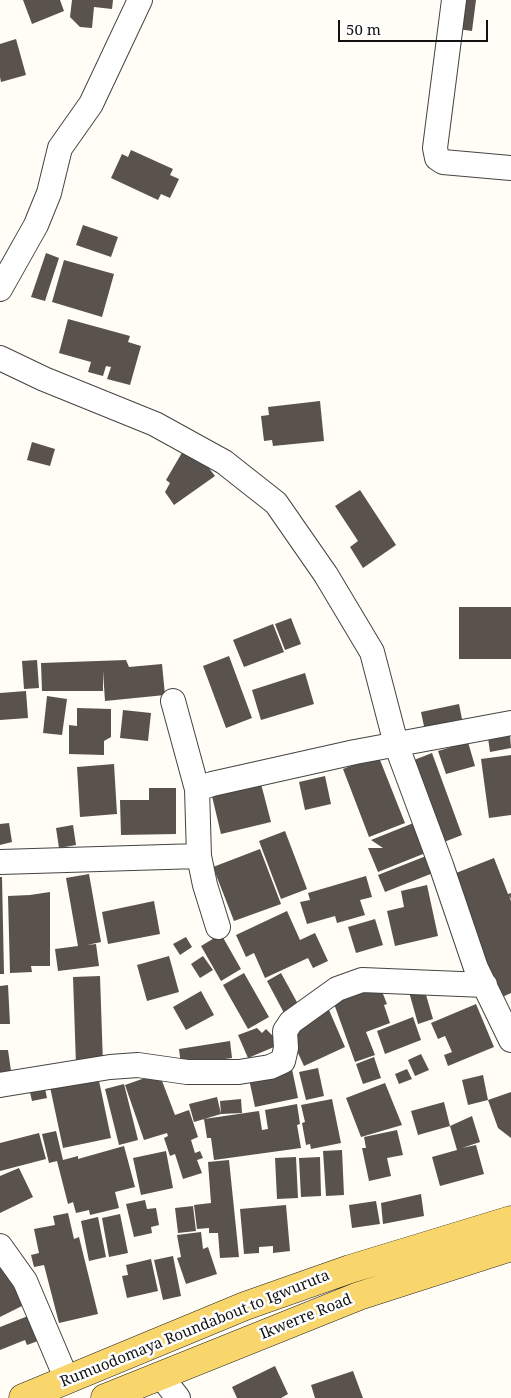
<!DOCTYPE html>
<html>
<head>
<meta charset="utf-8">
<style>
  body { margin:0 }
  #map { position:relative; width:511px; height:1398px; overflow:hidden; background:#fffdf5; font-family:"Noto Serif",serif }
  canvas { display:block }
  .scale { position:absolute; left:338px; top:20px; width:150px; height:22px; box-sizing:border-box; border:2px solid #111; border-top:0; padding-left:6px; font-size:15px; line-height:18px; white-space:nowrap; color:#111; -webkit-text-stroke:4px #fff; paint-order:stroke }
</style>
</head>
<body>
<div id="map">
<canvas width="511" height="1398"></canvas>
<div class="scale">50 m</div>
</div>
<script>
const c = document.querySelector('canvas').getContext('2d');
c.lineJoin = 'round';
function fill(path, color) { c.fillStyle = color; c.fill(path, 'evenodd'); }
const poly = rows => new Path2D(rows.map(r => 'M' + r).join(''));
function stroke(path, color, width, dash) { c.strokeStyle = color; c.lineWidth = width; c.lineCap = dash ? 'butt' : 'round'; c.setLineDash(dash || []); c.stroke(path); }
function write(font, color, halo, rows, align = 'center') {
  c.font = font + ' "Noto Serif",serif'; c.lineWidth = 5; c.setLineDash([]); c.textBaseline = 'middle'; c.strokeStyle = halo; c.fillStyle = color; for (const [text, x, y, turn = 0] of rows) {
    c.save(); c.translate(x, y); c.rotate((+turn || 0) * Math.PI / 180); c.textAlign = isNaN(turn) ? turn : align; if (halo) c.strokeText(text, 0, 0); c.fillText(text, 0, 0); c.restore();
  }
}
const building = poly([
  [23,0,60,0,64,11,32,24],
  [72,0,113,0,112,9,94,7,92,28,80,27,70,17],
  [454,0,476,0,472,31,450,28],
  [16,39,26,75,1,82,0,77,0,44],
  [131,150,173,169,170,175,179,179,170,198,161,194,158,200,111,178,122,154,128,157],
  [83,225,118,237,111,257,76,245],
  [46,253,59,258,45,301,31,297],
  [64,260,114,274,102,317,52,302],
  [68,319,130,336,128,342,141,346,130,385,107,379,111,367,106,366,103,376,88,372,91,362,59,353],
  [320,401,324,441,273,446,272,440,264,441,261,416,269,415,268,407],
  [32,442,55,449,50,466,27,460],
  [183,451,205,463,215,476,174,505,165,492,170,483,166,480],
  [360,490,396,545,363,568,350,547,358,541,335,506],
  [459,607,511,607,511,659,459,659],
  [291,618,301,644,285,650,275,624],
  [273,624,284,652,244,667,233,640],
  [229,656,252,718,226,728,203,666],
  [37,660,39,688,24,689,22,661],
  [126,660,129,667,162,664,165,695,105,701,103,671,103,691,42,691,41,663],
  [305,673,314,704,261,720,252,690],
  [26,691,28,718,0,720,0,693],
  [47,696,67,699,62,735,43,733],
  [459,704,463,724,425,731,421,712],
  [77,708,111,709,111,737,104,741,104,755,69,754,69,725,77,726],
  [123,710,151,713,148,741,120,738],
  [510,734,511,748,490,752,488,738],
  [468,742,475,766,446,774,438,751],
  [432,753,462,835,444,842,414,760],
  [378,755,405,823,369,837,343,769],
  [511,755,511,815,489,818,481,759],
  [114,764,117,814,80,817,77,767],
  [325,776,331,804,305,810,299,782],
  [260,780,271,822,221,834,211,792],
  [149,788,176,788,176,834,121,835,120,800,149,800],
  [416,822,428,852,378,872,368,848,383,848,371,840],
  [9,823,12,842,0,845,0,824],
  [73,825,76,845,59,848,56,828],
  [285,831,307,889,281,899,259,841],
  [260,849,281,904,234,921,213,867],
  [426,856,433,873,385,892,378,875],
  [494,858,508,894,511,893,511,899,509,895,511,901,511,993,500,998,451,875],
  [89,874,101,942,87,945,96,944,99,966,58,971,55,949,78,946,66,878],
  [366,876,372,897,360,900,365,915,337,923,335,916,307,924,300,902,310,900,308,893],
  [0,877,2,877,4,974,0,974],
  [427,885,438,936,395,946,387,911,404,907,401,891],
  [50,892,50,966,31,966,32,972,10,973,8,896,30,895],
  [154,901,160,934,108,944,102,912],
  [287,911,300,940,315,933,328,961,313,968,308,958,265,978,254,953,246,957,236,935],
  [375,919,383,945,356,953,348,927],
  [221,934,241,969,221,981,201,946],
  [186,937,192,947,180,955,173,944],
  [169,956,179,992,147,1001,137,965],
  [203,956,213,970,200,978,191,964],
  [244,973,269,1017,248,1029,223,985],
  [281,973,298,1004,284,1013,267,981],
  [100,976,103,1064,76,1065,73,977],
  [379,984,387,1004,384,1005,390,1023,366,1032,375,1055,355,1062,333,1001],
  [8,985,10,1024,0,1024,0,986],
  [424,988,433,1019,418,1024,409,992],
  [201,991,214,1015,186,1030,173,1007],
  [476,1004,494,1047,448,1066,444,1055,452,1052,445,1036,438,1039,431,1023],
  [329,1010,345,1047,304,1066,287,1029],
  [413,1017,421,1040,385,1054,377,1031],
  [257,1028,262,1033,266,1029,281,1044,248,1058,238,1035],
  [230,1041,232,1058,181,1065,179,1049],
  [0,1050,8,1050,11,1071,0,1073],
  [421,1054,429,1070,415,1076,408,1060],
  [374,1057,381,1078,363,1084,356,1064],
  [318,1068,324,1096,306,1100,299,1072],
  [292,1069,298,1098,255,1107,249,1079],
  [407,1069,412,1079,399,1084,395,1074],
  [159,1073,175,1115,189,1110,198,1137,191,1140,195,1153,200,1151,203,1158,197,1160,202,1173,183,1179,175,1154,170,1156,164,1138,168,1136,167,1133,144,1140,125,1085],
  [483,1075,488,1100,511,1092,511,1138,498,1128,488,1100,468,1105,462,1080],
  [98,1076,111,1138,63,1148,50,1087],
  [385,1083,402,1125,361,1137,346,1098],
  [44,1084,47,1098,32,1101,29,1088],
  [124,1084,138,1140,119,1145,105,1089],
  [217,1097,221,1114,194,1122,189,1104],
  [241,1099,242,1113,221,1114,220,1101],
  [332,1099,341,1143,311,1149,310,1144,306,1145,302,1123,305,1122,301,1105],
  [444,1102,450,1126,418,1135,411,1111],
  [297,1104,300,1124,297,1125,301,1148,214,1160,211,1138,207,1138,204,1119,259,1111,262,1130,268,1129,265,1110],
  [472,1116,480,1142,462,1148,476,1145,484,1174,440,1186,432,1157,457,1150,450,1126],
  [397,1130,403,1155,387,1158,391,1176,369,1181,362,1148,366,1148,364,1137],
  [56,1131,63,1160,78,1156,78,1159,124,1146,135,1187,115,1192,119,1208,90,1215,89,1210,76,1213,73,1202,68,1204,57,1161,49,1163,42,1134],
  [39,1133,46,1159,0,1171,0,1143],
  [342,1150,344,1195,326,1196,323,1151],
  [166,1151,173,1188,141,1195,133,1158],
  [296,1157,298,1198,277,1199,275,1158],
  [320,1157,321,1196,301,1197,299,1158],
  [229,1160,239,1257,220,1258,218,1233,209,1233,209,1228,197,1229,194,1205,211,1203,208,1162],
  [19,1168,33,1197,0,1213,0,1176],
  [421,1194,424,1216,383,1224,381,1203],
  [145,1200,147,1209,156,1208,159,1225,151,1227,152,1233,134,1237,126,1204],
  [376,1201,380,1224,352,1228,349,1205],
  [286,1205,290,1251,273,1253,273,1246,259,1247,259,1253,244,1254,240,1209],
  [193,1206,196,1231,178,1233,175,1208],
  [68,1213,74,1239,79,1237,98,1314,59,1323,44,1265,34,1267,31,1255,39,1253,34,1229,55,1225,53,1216],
  [120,1214,128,1253,109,1257,102,1218],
  [98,1217,106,1257,89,1261,81,1221],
  [201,1232,203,1249,208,1247,217,1274,186,1284,177,1258,181,1257,177,1235],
  [173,1256,181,1296,163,1300,154,1260],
  [0,1257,24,1305,0,1317],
  [151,1259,158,1291,127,1298,122,1276,128,1275,126,1265],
  [28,1316,38,1341,27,1345,25,1340,0,1350,0,1327],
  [275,1366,288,1394,281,1398,237,1398,232,1387],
  [353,1371,363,1398,315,1398,311,1385]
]);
const minor = poly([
  [454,0,435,148,437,158,443,162,511,168],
  [0,289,36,225,49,193,60,148,91,104,140,0],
  [0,358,44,379,155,424,224,462,276,503,326,575,372,652,396,744,441,865,476,968,511,1040],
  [197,789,212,784,355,752,511,723],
  [199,856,205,885,218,927],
  [0,862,199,856,197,789,173,701],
  [0,1085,110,1067,138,1065,187,1072,239,1072,270,1067,283,1061,286,1048,285,1031,291,1022,337,989,362,980,485,985],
  [0,1246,25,1281,67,1380],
  [161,1376,178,1398]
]);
const primary = poly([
  [23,1398,245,1306,350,1269,511,1220],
  [105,1398,359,1296,511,1247]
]);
const streetNames = [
  ["Ikwerre Road",306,1317,-22],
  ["Rumuodomaya Roundabout to Igwuruta",195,1329,-22]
];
fill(building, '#5a524d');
stroke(minor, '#444', 26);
stroke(primary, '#222', 29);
stroke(minor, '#fff', 24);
stroke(primary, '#f9d66b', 28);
write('15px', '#111', '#fff', streetNames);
</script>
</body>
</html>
